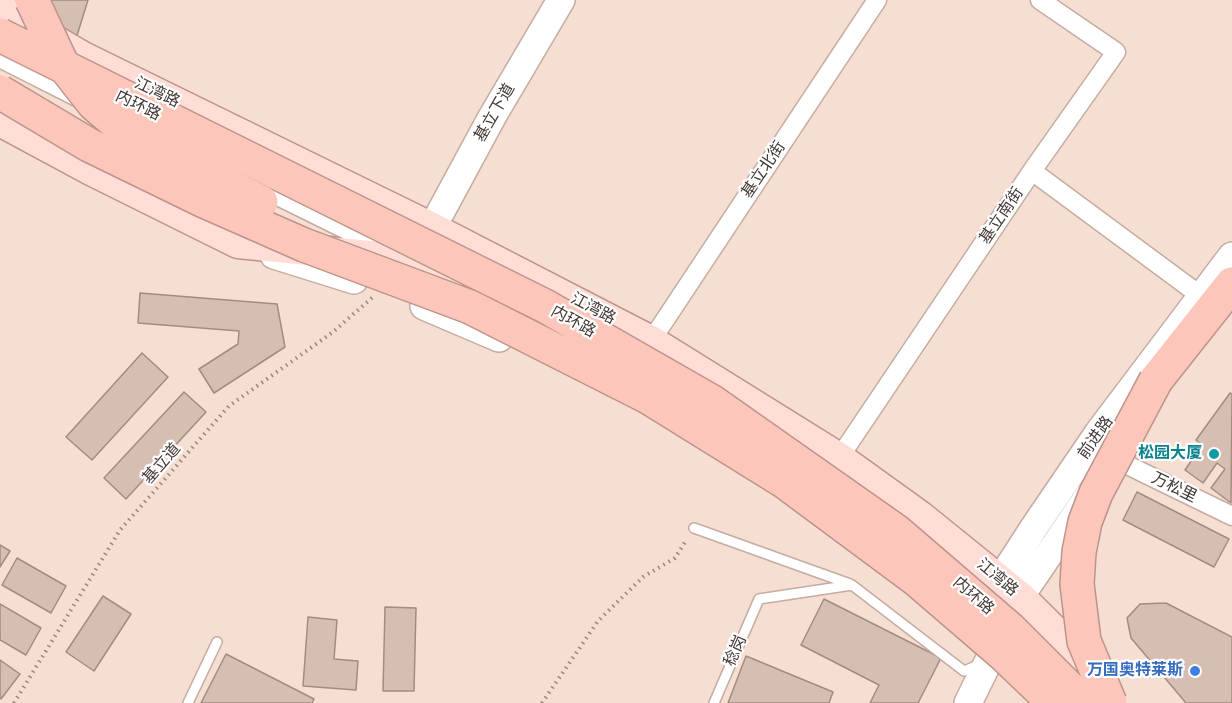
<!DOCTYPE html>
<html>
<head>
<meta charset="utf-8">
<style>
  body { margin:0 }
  canvas { display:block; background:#f7ded2 }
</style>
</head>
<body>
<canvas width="1232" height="703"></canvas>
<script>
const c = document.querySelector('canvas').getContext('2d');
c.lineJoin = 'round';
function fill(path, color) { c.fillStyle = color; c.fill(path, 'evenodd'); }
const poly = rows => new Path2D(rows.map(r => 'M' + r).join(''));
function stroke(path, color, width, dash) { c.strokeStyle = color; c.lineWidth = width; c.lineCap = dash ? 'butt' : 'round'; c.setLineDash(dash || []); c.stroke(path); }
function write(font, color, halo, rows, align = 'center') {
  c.font = font + ' Signika,"Noto Sans SC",sans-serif'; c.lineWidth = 4.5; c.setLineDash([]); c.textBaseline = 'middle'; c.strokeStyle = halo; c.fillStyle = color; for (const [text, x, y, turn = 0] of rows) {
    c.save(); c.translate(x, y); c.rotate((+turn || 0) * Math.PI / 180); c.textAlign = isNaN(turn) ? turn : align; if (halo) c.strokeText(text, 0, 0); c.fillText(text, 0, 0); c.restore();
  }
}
const building = poly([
  [46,0,88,0,75,42,56,33,46,0],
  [140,293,277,304,285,347,214,393,199,369,238,344,239,331,138,323,140,293],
  [142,353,168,377,92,460,66,437,142,353],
  [184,392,206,412,126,499,104,478,184,392],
  [1230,393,1232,394,1231,503,1211,488,1225,469,1217,463,1203,483,1185,470,1202,445,1196,440,1230,393],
  [1137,492,1229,539,1214,567,1123,520,1137,492],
  [0,545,10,551,0,567,0,545],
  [17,558,66,586,51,613,2,585,17,558],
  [103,596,131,614,94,671,66,652,103,596],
  [824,599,941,658,918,703,870,703,879,685,801,645,824,599],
  [1166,603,1232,637,1232,703,1186,703,1131,638,1127,618,1140,604,1166,603],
  [0,604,41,628,26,655,0,640,0,604],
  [385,607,416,608,414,691,383,691,385,607],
  [308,617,337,620,334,659,358,661,356,690,303,686,308,617],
  [226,654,314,699,312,703,201,703,226,654],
  [746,656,833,692,829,703,728,703,746,656],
  [0,660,20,674,1,699,0,698,0,660]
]);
const path = poly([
  [14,703,120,530,229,406,333,332,374,296],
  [542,703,598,621,643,577,675,558,687,539]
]);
const lane = poly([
  [694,528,850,584],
  [188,703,217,642],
  [714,703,759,599,852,585,964,671,981,664]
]);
const street = poly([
  [1032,171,1201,296],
  [651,341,877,0],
  [839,458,1032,171,1116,52,1040,0],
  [1115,459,1232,516]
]);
const secondary = poly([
  [0,53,87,97],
  [205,155,383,243],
  [432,228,492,117,561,0],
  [274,255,354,280],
  [424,306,499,338],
  [1000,603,1000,580,1035,526,1099,432,1232,256],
  [968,703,1020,597,1089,495]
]);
const primary = poly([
  [0,9,83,57,432,228,651,341,839,458,921,517,1020,597,1096,672],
  [0,121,91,170,238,243,419,261,452,277]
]);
const highway = poly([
  [1156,380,1232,284]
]);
const highwayBridge = poly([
  [32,0,61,62,94,104,114,121,174,158,261,202],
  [0,35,545,306,711,401,896,531,1010,629,1084,703],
  [0,92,89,145,204,201,304,245,470,307,648,397,785,482,917,580,1003,654,1050,699],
  [1110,703,1084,641,1077,584,1079,552,1085,522,1096,493,1156,380]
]);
const markers = [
  [1214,454,6,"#0f9aa8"],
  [1195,671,6,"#3f7fe0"]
];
const streetNames = [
  ["江湾路",157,93,26],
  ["内环路",138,106,26],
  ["基立下道",495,113,-60],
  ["基立北街",764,170,-56],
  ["基立南街",1002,216,-56],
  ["江湾路",593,309,28],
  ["内环路",573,322,29],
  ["前进路",1096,438,-55],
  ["基立道",162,464,-49],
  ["万松里",1174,488,26],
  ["江湾路",997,578,40],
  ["内环路",973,596,41],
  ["稔岗",736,651,-66]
];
const cultureNames = [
  ["松园大厦",1202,454]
];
const shopNames = [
  ["万国奥特莱斯",1183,671]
];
fill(building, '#d7beb3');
stroke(building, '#a38c81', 1.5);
stroke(lane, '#c4aca0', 12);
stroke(street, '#c4aca0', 21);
stroke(secondary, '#c4aca0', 30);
stroke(primary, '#bc948b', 33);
stroke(highway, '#bc948b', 36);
stroke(path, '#98877f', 4, [1.5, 4.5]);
stroke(lane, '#fff', 9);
stroke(street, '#fff', 18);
stroke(secondary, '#fff', 27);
stroke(primary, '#feddd6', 30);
stroke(highway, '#fdc6bb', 33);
stroke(highwayBridge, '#bc948b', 36, []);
stroke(highwayBridge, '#fdc6bb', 33);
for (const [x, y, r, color] of markers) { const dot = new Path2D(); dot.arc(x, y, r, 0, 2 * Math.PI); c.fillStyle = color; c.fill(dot); stroke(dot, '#fff', 2); }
write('16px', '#423833', '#fff', streetNames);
write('bold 16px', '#0d838f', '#fff', cultureNames, 'right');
write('bold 16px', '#366cbe', '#fff', shopNames, 'right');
</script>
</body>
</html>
